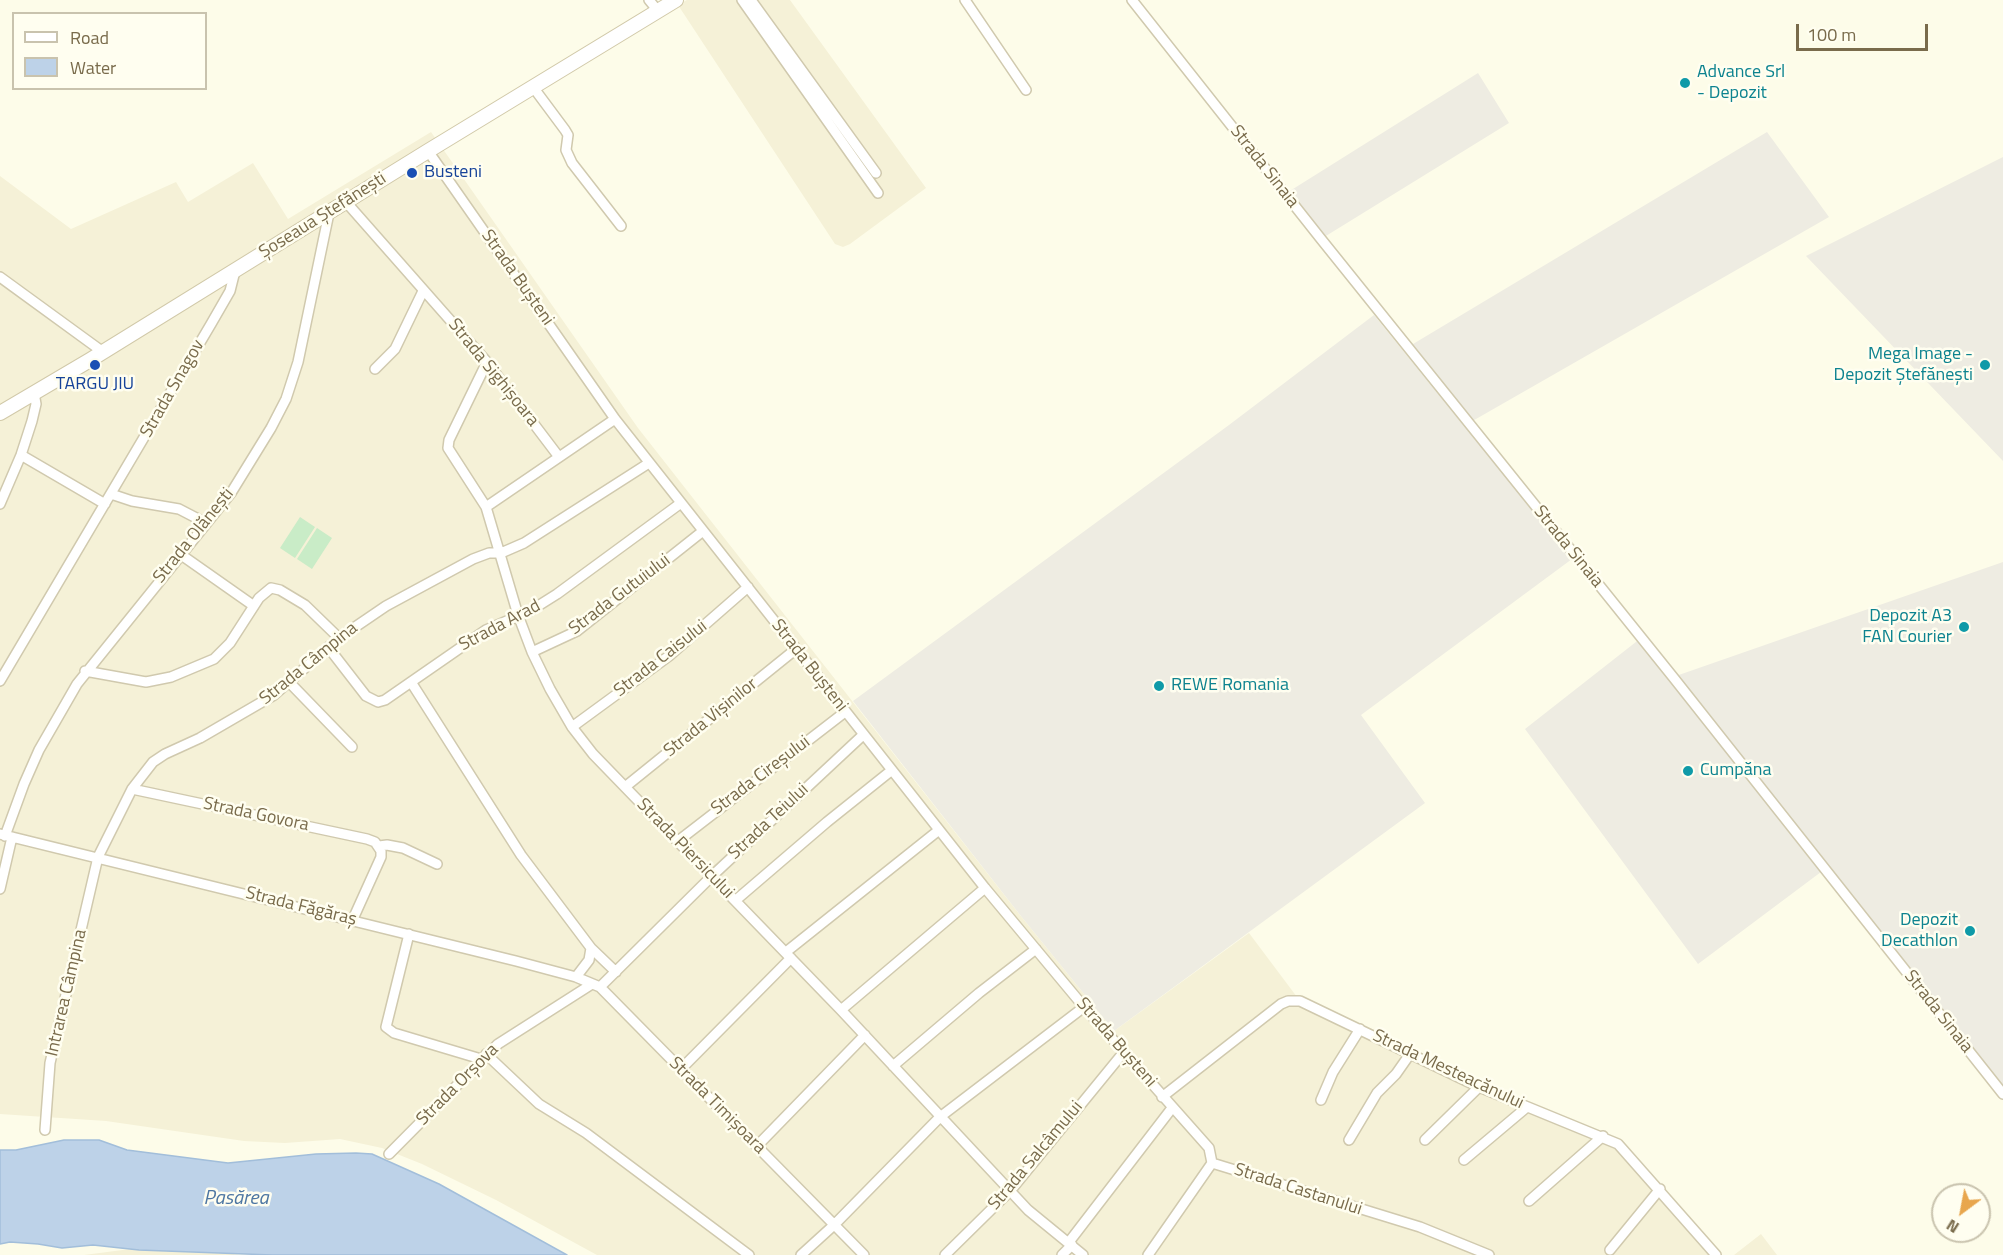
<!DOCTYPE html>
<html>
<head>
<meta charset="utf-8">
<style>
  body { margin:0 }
  #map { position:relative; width:2003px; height:1255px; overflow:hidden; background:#fdfce9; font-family:"Titillium Web",sans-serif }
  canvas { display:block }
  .legend { position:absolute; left:12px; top:12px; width:195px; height:78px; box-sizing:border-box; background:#fffef0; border:2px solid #c9c3ae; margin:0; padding:8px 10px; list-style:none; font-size:18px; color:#796b4b }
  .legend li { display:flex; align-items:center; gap:12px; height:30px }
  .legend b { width:30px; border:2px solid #c9c3ae }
  .north { position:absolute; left:1931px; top:1183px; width:60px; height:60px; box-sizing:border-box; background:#fffef0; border:2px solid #c9c3ae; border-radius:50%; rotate:212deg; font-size:16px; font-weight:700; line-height:24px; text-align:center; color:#796b4b }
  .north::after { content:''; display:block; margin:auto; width:21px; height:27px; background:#e8a64d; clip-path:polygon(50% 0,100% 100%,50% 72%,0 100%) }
  .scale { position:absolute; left:1796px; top:24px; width:132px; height:27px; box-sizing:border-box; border:3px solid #796b4b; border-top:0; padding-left:8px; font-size:18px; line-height:21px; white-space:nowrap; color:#796b4b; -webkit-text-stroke:4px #fffef0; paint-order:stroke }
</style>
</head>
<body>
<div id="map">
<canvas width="2003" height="1255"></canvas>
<ul class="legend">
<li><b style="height:8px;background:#fff"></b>Road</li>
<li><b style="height:16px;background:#bdd2e8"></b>Water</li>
</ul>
<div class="north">N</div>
<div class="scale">100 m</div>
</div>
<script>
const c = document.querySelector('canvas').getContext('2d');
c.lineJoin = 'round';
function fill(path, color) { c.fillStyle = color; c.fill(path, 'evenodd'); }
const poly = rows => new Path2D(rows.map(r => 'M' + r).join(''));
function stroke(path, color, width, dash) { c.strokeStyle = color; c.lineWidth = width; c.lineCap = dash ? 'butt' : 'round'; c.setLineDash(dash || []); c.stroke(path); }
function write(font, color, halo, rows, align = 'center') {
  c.font = font + ' "Titillium Web",sans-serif'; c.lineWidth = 5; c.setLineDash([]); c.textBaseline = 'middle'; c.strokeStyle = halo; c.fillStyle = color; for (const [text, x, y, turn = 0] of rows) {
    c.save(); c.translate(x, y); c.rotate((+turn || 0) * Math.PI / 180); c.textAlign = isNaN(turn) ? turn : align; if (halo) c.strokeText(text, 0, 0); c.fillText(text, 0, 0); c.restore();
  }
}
const residential = poly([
  [687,0,790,0,926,188,850,244,843,247,835,244,678,5],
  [431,132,638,428,1020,915,1114,1031,1249,933,1300,1001,1410,1054,1611,1140,1716,1255,597,1255,496,1200,422,1164,382,1148,340,1139,285,1143,244,1141,106,1121,0,1114,0,176,71,229,176,182,188,202,253,163,288,219],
  [1761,1234,1777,1255,1734,1255],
  [169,1244,239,1255,84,1255]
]);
const industrial = poly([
  [1478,73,1509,123,1321,239,1285,194],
  [1767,132,1829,217,1469,423,1408,347],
  [2003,157,2003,461,1806,256],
  [1374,315,1572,559,1361,715,1425,803,1114,1031,1020,915,853,701,1229,425],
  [2003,562,2003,1094,1825,869,1698,964,1525,729,1641,638,1673,677]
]);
const green = poly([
  [300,517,315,527,295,558,280,548],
  [317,528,332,538,312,569,297,559]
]);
const water = poly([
  [64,1140,99,1140,127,1150,228,1163,316,1154,356,1153,372,1154,439,1184,567,1255,272,1255,139,1250,93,1245,62,1248,38,1244,10,1242,0,1244,0,1150,16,1150,64,1140]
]);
const minor = poly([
  [649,0,658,11],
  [742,0,878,193],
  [751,0,876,173],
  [965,0,1026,90],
  [1132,0,1321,239,1673,677,2003,1094],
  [533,87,565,130,568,135,566,150,572,163,621,226],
  [428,151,615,419,985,888,1084,1007,1209,1148,1212,1163],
  [346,202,487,362,559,457],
  [0,277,103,352],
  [487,362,449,440,448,448,486,507,518,615,532,652,550,689,572,727,593,754,841,1010,1028,1210,1083,1255],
  [375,369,395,349,423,291],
  [21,455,105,504],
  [111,494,132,501,179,509,206,523],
  [0,504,21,455,32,421,36,404,34,393],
  [486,507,615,419],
  [180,554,254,606],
  [328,647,366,696,378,702,385,700,486,630,530,611,557,594,681,503],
  [532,652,577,631,703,531],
  [85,671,146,682,171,677,214,659,230,643,259,598,271,588,280,590,305,605,339,638],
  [0,681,211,324,230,291,235,271],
  [289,682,352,747],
  [411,682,521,855,591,948,589,960,576,977],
  [572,727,669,656,748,587],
  [625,787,796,649],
  [132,789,367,839,375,842,381,851,381,857,353,919],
  [0,834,516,961,576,977,600,987,864,1255],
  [5,836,24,784,39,750,77,684,231,493,271,428,286,399,298,362,329,213],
  [678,841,845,712],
  [379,846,387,845,403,848,437,864],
  [0,889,12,837],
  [736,900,827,822,892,770],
  [409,934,386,1027,394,1033,481,1059],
  [591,948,616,972],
  [786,952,939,830],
  [600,987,712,876,863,735],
  [841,1010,985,888],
  [486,1054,539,1104,586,1133,749,1255],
  [893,1066,979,993,1036,949],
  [681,1069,791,958],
  [1162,1097,1281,1004,1288,1001,1300,1001,1479,1087,1618,1144,1716,1255],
  [1321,1100,1333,1072,1360,1029],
  [45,1130,50,1063,98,857,132,789,153,762,165,754,200,738,274,695,339,638,386,606,473,559,489,553,501,553,524,543,649,463],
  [1349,1140,1377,1093,1396,1074,1410,1054],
  [1425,1140,1479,1087],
  [757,1146,865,1035],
  [389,1154,498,1044,592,984],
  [1464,1160,1527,1107],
  [1212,1163,1420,1227,1489,1255],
  [1529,1201,1603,1136],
  [1069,1242,1172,1108],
  [1610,1250,1660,1189],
  [801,1255,834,1225,940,1117,1084,1007],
  [945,1255,1011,1190,1123,1053],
  [1062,1255,1072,1245],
  [1148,1255,1212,1163]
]);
const secondary = poly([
  [0,413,90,360,428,151,676,0]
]);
const markers = [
  [1685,83,6,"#0f9aa8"],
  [412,173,6,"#1a4fb4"],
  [95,365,6,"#1a4fb4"],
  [1985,365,6,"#0f9aa8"],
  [1964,627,6,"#0f9aa8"],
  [1159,686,6,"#0f9aa8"],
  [1688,771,6,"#0f9aa8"],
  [1970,931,6,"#0f9aa8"]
];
const cultureNames = [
  ["Advance Srl",1697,73],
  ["- Depozit",1697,94],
  ["Mega Image -",1973,355,"right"],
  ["Depozit Ștefănești",1973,376,"right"],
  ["Depozit A3",1952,617,"right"],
  ["FAN Courier",1952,638,"right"],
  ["REWE Romania",1171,686],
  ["Cumpăna",1700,771],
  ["Depozit",1958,921,"right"],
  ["Decathlon",1958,942,"right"]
];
const streetNames = [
  ["Strada Sinaia",1264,167,52],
  ["Șoseaua Ștefănești",323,216,-32],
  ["Strada Bușteni",517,278,55],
  ["Strada Sighișoara",493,373,51],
  ["Strada Snagov",173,389,-60],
  ["Strada Olănești",194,536,-51],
  ["Strada Sinaia",1568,547,51],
  ["Strada Gutuiului",620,595,-37],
  ["Strada Arad",500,626,-28],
  ["Strada Caisului",661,659,-38],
  ["Strada Câmpina",309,664,-39],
  ["Strada Bușteni",809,666,52],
  ["Strada Vișinilor",711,718,-39],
  ["Strada Cireșului",761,776,-37],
  ["Strada Govora",256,815,12],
  ["Strada Teiului",769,822,-43],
  ["Strada Piersicului",685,849,46],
  ["Strada Făgăraș",301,907,14],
  ["Intrarea Câmpina",67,993,-77],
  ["Strada Sinaia",1938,1012,52],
  ["Strada Bușteni",1116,1043,49],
  ["Strada Mesteacănului",1448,1070,25],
  ["Strada Orșova",458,1085,-45],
  ["Strada Timișoara",717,1106,45],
  ["Strada Salcâmului",1036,1156,-50],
  ["Strada Castanului",1298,1190,18]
];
const transitNames = [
  ["Busteni",424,173],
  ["TARGU JIU",95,385,"center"]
];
const waterNames = [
  ["Pasărea",236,1199]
];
fill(residential, '#f5f1d7');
fill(industrial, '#eeece2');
fill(green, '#c9ecc7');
fill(water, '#bdd2e8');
stroke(water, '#a2beda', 1.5);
stroke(minor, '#d0c9ae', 12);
stroke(secondary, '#d1c9a9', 16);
stroke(minor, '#fff', 9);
stroke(secondary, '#fff', 14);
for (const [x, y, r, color] of markers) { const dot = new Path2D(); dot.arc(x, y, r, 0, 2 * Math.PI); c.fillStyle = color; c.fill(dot); stroke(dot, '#fffef0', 2); }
write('18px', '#0d838f', '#fffef0', cultureNames, 'left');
write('18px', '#796b4b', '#fffef0', streetNames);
write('18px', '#164399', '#fffef0', transitNames, 'left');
write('italic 20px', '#4d76a2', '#fffef0', waterNames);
</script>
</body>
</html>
